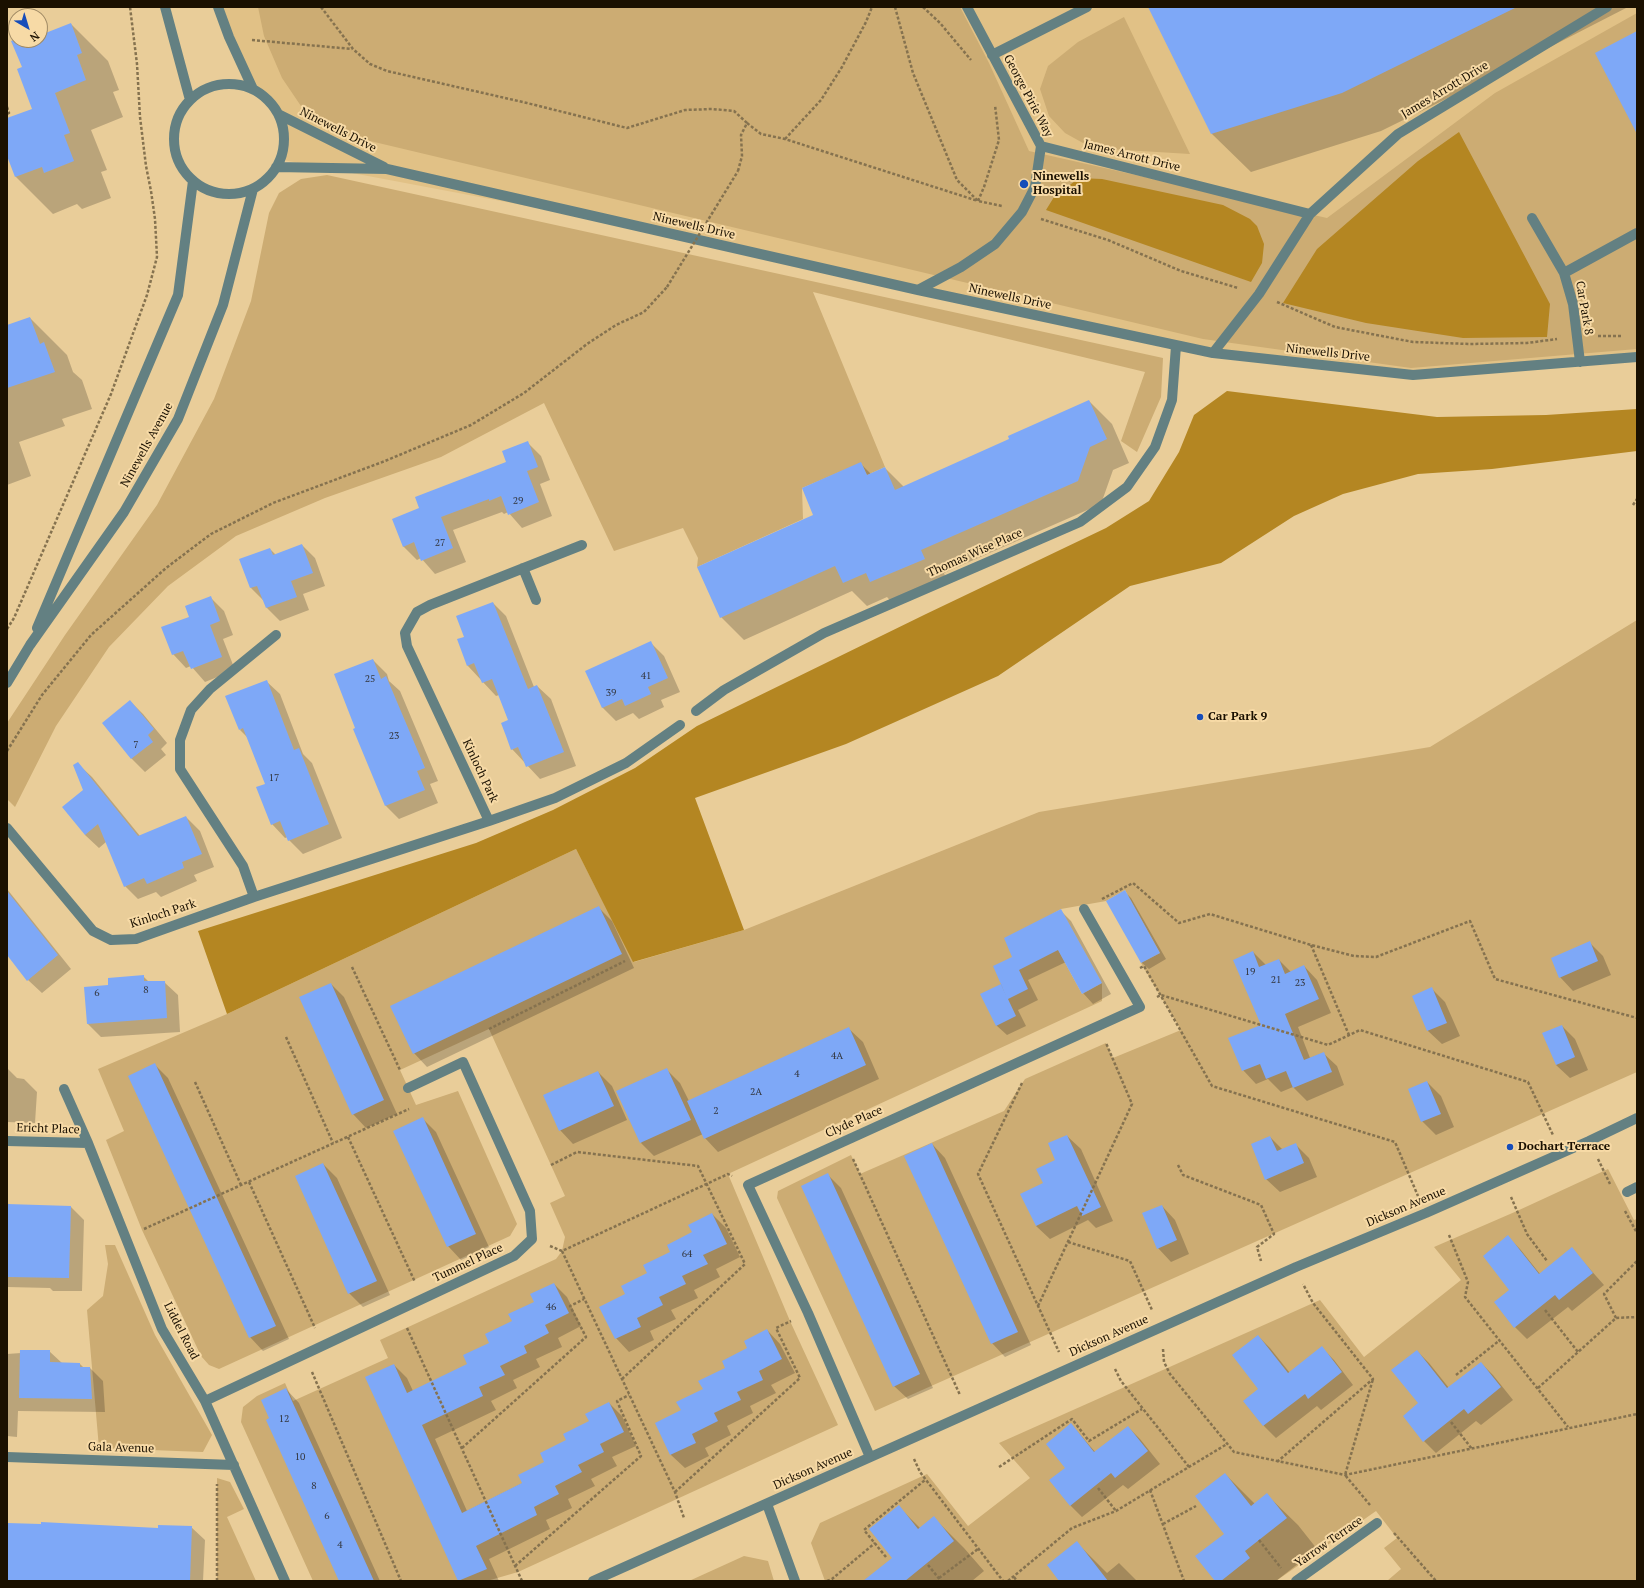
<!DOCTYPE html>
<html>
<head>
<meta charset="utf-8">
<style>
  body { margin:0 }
  #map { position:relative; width:1644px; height:1588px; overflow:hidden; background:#e9cd99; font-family:"PT Serif",serif }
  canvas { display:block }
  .frame { position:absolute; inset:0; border:8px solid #1a1000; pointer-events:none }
  .north { position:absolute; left:8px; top:8px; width:40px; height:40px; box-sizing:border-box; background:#f7daa6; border:1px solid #9f8964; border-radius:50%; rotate:142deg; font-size:11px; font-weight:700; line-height:16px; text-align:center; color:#1a1000 }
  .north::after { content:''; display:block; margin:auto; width:14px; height:18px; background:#174db9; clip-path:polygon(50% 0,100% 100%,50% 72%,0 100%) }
</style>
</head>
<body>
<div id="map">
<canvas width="1644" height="1588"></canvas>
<div class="frame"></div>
<div class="north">N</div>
</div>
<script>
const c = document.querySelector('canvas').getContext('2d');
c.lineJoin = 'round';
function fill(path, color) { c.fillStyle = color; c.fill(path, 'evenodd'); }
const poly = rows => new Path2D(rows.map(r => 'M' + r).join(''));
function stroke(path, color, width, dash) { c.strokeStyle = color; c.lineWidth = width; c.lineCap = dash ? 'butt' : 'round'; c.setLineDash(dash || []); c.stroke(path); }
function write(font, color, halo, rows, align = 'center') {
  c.font = font + ' "PT Serif",serif'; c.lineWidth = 4; c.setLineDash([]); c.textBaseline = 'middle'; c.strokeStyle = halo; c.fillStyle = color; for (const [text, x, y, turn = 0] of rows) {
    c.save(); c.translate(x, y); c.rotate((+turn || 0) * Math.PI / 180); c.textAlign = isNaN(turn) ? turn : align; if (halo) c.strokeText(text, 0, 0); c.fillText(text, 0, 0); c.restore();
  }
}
const built = poly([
  [218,7,1637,7,1637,357,1413,375,1213,353,538,208,283,160,278,114,267,100,253,89]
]);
const green = poly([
  [258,7,960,7,989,63,1029,151,1327,218,1495,93,1637,13,1637,349,1411,368,1203,339,349,136,303,109,282,78,264,36],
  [1124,17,1190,154,1092,148,1065,133,1049,116,1040,89,1048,66,1078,42],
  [327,175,1163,358,1161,397,1137,452,1121,441,1145,372,813,292,885,467,867,475,861,463,802,488,803,519,697,567,698,558,683,528,614,551,544,403,441,457,325,498,236,536,168,586,109,647,56,726,15,807,7,799,7,723,65,635,157,505,214,399,251,301,269,213,279,193,301,179],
  [1637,620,1637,1072,875,1411,777,1198,778,1191,851,1155,860,1174,1004,1111,1025,1079,1106,1043,1113,1058,1181,1030,1141,963,1160,953,1125,890,1106,901,1061,909,1042,920,1082,994,1102,983,1102,1001,728,1174,790,1321,838,1425,518,1572,487,1581,313,1581,241,1422,243,1407,257,1396,285,1383,293,1401,388,1358,380,1340,556,1259,562,1251,565,1237,550,1203,565,1196,489,1029,400,1070,416,1105,458,1091,517,1224,510,1236,219,1369,209,1365,201,1356,142,1230,106,1140,124,1131,98,1069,227,1014,576,849,634,962,744,930,1039,812,1430,747],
  [1608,1169,1634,1220,1637,1219,1637,1581,1387,1581,1401,1569,1384,1548,1397,1538,1376,1511,1276,1581,825,1581,811,1543,820,1523,927,1474,968,1526,1030,1478,999,1443,1320,1300,1364,1357,1461,1280,1434,1247,1517,1211],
  [105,1245,115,1245,155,1335,212,1435,203,1452,99,1448,87,1310,103,1296,108,1264],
  [217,1478,230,1482,244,1509,227,1517,256,1581,217,1581],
  [744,1556,768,1561,774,1581,689,1581]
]);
const forest = poly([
  [1459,132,1550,304,1547,337,1463,338,1366,323,1283,303,1317,249,1418,161],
  [1079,178,1102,179,1223,205,1250,219,1257,226,1264,244,1262,263,1251,282,1046,210,1054,197],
  [1227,391,1437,417,1546,415,1637,409,1637,451,1492,469,1418,474,1343,494,1294,516,1221,563,1130,586,998,676,846,744,695,798,744,930,633,962,576,849,227,1014,198,931,476,843,553,810,635,768,697,726,926,614,1106,528,1149,501,1179,452,1194,415]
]);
const shadow = poly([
  [1149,7,1628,7,1517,64,1381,131,1251,172,1212,134],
  [71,24,108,61,119,90,113,92,123,117,91,130,107,170,101,172,111,198,82,209,77,204,53,214,16,177,7,153,7,119,34,109,23,68,40,40,40,30,45,34],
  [30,318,67,355,73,372,82,380,92,409,62,419,65,426,19,442,31,476,7,485,7,326],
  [1089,401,1112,424,1129,463,1113,470,1101,504,944,573,947,582,894,605,887,597,867,606,852,591,744,640,721,617,861,464,871,474,885,468,904,487,1010,440],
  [527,442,541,456,550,480,540,484,552,516,522,528,508,512,504,514,502,512,453,530,466,562,435,574,421,558,417,560,403,546,420,509,507,462],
  [302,545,315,558,325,586,303,594,309,610,280,621,267,608,264,601,251,588,241,560,270,549,276,555],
  [210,597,224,611,233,635,223,639,235,670,205,682,191,666,186,668,173,654,190,617],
  [493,603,506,616,534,687,537,686,551,699,576,766,540,779,512,749,509,721,499,695,496,696,468,666,458,640,465,637],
  [651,643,664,656,680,692,661,700,664,707,639,719,633,713,616,721,602,707],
  [373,660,387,674,389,681,400,691,438,781,430,784,438,803,399,819,386,806,354,729,356,729],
  [266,681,280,694,303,754,312,763,342,838,303,854,289,840,288,837,285,838,272,824,266,785,248,738,240,730],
  [130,701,143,714,167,743,161,749,166,755,145,772,132,759,103,723],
  [78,764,92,777,140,836,186,817,200,831,214,867,194,875,197,881,161,897,156,892,138,899,125,886,106,842,99,848,85,835,85,790],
  [7,889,71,969,42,993,28,980,7,954],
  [1124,891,1131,898,1166,959,1149,969,1142,963,1107,901],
  [599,908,612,921,634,968,427,1067,414,1053],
  [1061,911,1071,921,1111,994,1093,1004,1083,993,1066,962,1028,980,1038,1000,1018,1010,1026,1026,1007,1035,996,1025,1001,985,1014,957],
  [1590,943,1603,956,1611,975,1573,991,1560,977],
  [1253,952,1266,965,1279,960,1291,972,1304,966,1317,980,1331,1013,1298,1027,1310,1058,1323,1053,1337,1066,1344,1085,1307,1101,1293,1087,1281,1092,1268,1079,1256,1084,1243,1070,1262,1025],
  [143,976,149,982,164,982,178,995,180,1032,101,1037,87,1023,109,986],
  [331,984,344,997,397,1114,366,1128,353,1114],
  [1432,989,1445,1002,1460,1036,1442,1044,1428,1031,1413,996],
  [1562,1026,1575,1039,1588,1070,1570,1078,1556,1065],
  [849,1029,863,1042,879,1079,718,1152,705,1138,703,1134,654,1156,641,1143,667,1070,680,1083,689,1101],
  [155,1065,168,1078,289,1339,263,1351,250,1337],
  [7,1068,17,1078,24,1079,37,1092,35,1123,7,1122],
  [598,1072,612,1086,627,1120,573,1144,560,1130],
  [1427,1082,1441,1096,1454,1127,1436,1135,1422,1121],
  [422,1118,436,1132,489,1247,461,1260,448,1246],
  [1067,1136,1081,1149,1113,1221,1096,1228,1088,1220,1050,1239,1036,1226,1044,1184],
  [1270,1137,1283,1150,1296,1145,1309,1158,1317,1177,1280,1192,1266,1179],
  [932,1144,945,1158,1031,1345,1005,1357,992,1343],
  [323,1164,337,1178,390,1295,363,1307,349,1293],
  [828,1175,841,1188,933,1388,908,1399,894,1386],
  [7,1203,10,1205,71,1207,84,1220,82,1291,53,1291,50,1288,7,1287],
  [1162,1206,1175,1220,1189,1254,1171,1262,1158,1248],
  [712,1214,726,1228,740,1257,716,1269,720,1277,694,1290,698,1298,671,1310,676,1319,650,1331,654,1340,629,1352,616,1338,627,1295],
  [1508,1237,1520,1249,1540,1274,1572,1249,1604,1285,1572,1311,1568,1307,1527,1339,1515,1327,1510,1290],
  [554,1284,567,1297,581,1326,558,1338,562,1347,536,1359,540,1367,513,1380,517,1388,491,1401,496,1410,435,1439,467,1511,523,1483,609,1403,622,1416,636,1446,612,1457,617,1466,591,1479,595,1486,568,1499,572,1508,546,1520,550,1529,489,1559,499,1581,459,1581,367,1377,394,1365,407,1378,413,1391,469,1364],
  [767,1330,780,1344,795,1373,771,1385,776,1393,750,1406,753,1413,727,1426,731,1435,705,1448,709,1456,685,1468,671,1455,656,1423,682,1411],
  [1258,1336,1270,1348,1290,1373,1322,1348,1334,1360,1353,1385,1321,1410,1317,1406,1276,1438,1264,1426,1244,1401,1260,1389],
  [49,1351,62,1363,80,1364,84,1368,90,1368,103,1381,105,1412,18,1411,17,1437,7,1436,7,1354],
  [1417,1351,1429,1363,1449,1388,1481,1363,1493,1375,1513,1400,1481,1425,1476,1421,1436,1453,1424,1441,1419,1404],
  [286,1389,299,1403,380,1581,340,1581,270,1419],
  [1071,1424,1096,1453,1128,1427,1140,1439,1160,1464,1128,1489,1123,1485,1082,1517,1070,1505,1066,1468],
  [1225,1474,1255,1504,1267,1495,1298,1525,1317,1549,1276,1581,1216,1581,1226,1534],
  [898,1506,921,1529,934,1518,964,1548,984,1571,972,1581,865,1581,894,1558],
  [7,1524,159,1530,191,1527,205,1540,203,1581,7,1581],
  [1077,1543,1107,1573,1119,1563,1137,1581,1061,1581]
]);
const building = poly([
  [1148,7,1517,7,1342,93,1211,134],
  [71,23,82,53,77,55,86,80,55,93,70,133,64,135,74,161,44,173,42,167,15,177,7,156,7,118,32,109,17,69,22,67,11,41,16,39,40,40,40,29,41,29,43,34],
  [1637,31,1637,134,1595,53],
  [30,317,40,344,44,342,55,372,7,388,7,325],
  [1089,400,1107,439,1090,447,1078,481,921,550,925,559,870,582,866,573,843,583,835,566,720,618,697,567,813,515,802,488,861,462,867,475,885,467,895,490,1009,439,1008,436],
  [528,441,538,467,527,471,539,502,508,515,501,496,489,501,489,499,441,517,453,548,421,561,414,542,403,547,392,519,419,508,415,497,506,462,502,451],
  [302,544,313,573,291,581,297,597,266,608,257,586,250,588,239,559,270,548,273,555],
  [211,596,220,621,210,625,222,657,191,669,183,651,172,655,161,627,189,617,185,606],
  [493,602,528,689,537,685,564,752,526,767,518,747,511,750,506,736,501,723,508,720,492,679,482,683,474,663,467,666,457,639,464,637,456,616],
  [651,641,668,678,648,687,651,694,625,706,622,699,602,708,585,671],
  [373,659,381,679,386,676,425,768,417,771,425,790,385,806,353,729,355,728,334,674],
  [267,680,294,750,299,748,329,824,288,841,280,821,271,825,256,787,265,784,243,728,239,730,225,696],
  [130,700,154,729,148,735,153,742,131,759,102,723],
  [78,762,138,836,186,816,202,854,182,862,184,868,147,884,144,878,124,887,98,824,85,835,62,807,83,790,73,765],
  [1125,890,1160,953,1141,963,1106,901],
  [7,891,58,955,27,981,7,955],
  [599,906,622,954,413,1054,390,1006],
  [1061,909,1102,983,1082,994,1058,950,1019,970,1028,989,1008,999,1016,1016,996,1026,980,994,1001,984,1007,998,993,966,1012,957,1004,938],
  [1590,941,1598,961,1559,978,1551,958],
  [1253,951,1259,967,1279,959,1285,974,1304,965,1319,999,1285,1014,1304,1060,1324,1052,1332,1072,1293,1088,1286,1071,1266,1079,1260,1064,1242,1071,1228,1038,1261,1025,1233,960],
  [144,975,144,981,165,981,167,1018,87,1024,84,987,108,985,108,978],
  [331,983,384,1100,352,1115,299,997],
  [1432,987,1447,1023,1427,1031,1412,996],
  [1562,1025,1575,1057,1556,1065,1542,1033],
  [849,1027,866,1065,704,1139,687,1101],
  [155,1063,276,1326,249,1338,128,1076],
  [667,1068,691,1120,640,1143,616,1091],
  [598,1071,614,1106,559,1131,543,1095],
  [1427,1081,1441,1114,1421,1122,1408,1089],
  [423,1117,476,1234,447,1247,393,1131],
  [1067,1135,1101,1207,1082,1216,1077,1206,1036,1226,1020,1194,1043,1183,1036,1169,1055,1160,1048,1143],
  [1270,1136,1277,1151,1296,1143,1304,1163,1265,1180,1251,1144],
  [932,1143,1018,1332,991,1344,904,1156],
  [323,1163,377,1281,348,1294,295,1176],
  [828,1173,920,1374,893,1387,801,1186],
  [7,1204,71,1206,69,1278,7,1277],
  [1162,1205,1177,1240,1157,1249,1142,1213],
  [712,1213,727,1244,703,1255,708,1264,682,1276,686,1284,659,1297,663,1305,637,1318,641,1327,615,1339,599,1307,625,1294,621,1286,647,1273,643,1265,670,1252,667,1245,692,1232,688,1225],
  [1508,1235,1539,1274,1572,1247,1593,1273,1559,1300,1555,1295,1514,1328,1494,1302,1509,1290,1483,1256],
  [554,1283,569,1313,545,1325,549,1333,524,1346,527,1353,500,1366,505,1375,479,1387,483,1396,422,1425,462,1513,522,1483,518,1475,544,1462,540,1453,566,1440,563,1434,589,1421,585,1414,609,1402,624,1432,600,1444,604,1452,578,1465,582,1472,555,1486,559,1494,534,1507,537,1515,476,1546,487,1569,458,1581,365,1377,394,1364,407,1393,467,1364,463,1355,489,1343,485,1334,512,1321,508,1314,534,1302,530,1294],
  [767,1329,782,1359,759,1371,763,1380,737,1392,741,1400,714,1413,718,1421,692,1434,696,1443,670,1455,655,1423,681,1410,676,1402,703,1389,698,1381,725,1368,722,1361,747,1348,744,1341],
  [1258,1335,1288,1373,1322,1346,1342,1372,1308,1399,1305,1394,1263,1426,1243,1401,1258,1389,1232,1355],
  [20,1350,50,1350,50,1362,80,1363,80,1367,90,1367,92,1399,19,1398],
  [1417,1350,1447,1388,1481,1362,1501,1387,1468,1414,1464,1409,1423,1442,1403,1416,1418,1403,1391,1370],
  [286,1388,308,1436,374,1581,339,1581,266,1420,269,1418,261,1400],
  [1071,1423,1094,1452,1128,1426,1148,1451,1115,1478,1111,1473,1070,1506,1049,1480,1065,1468,1046,1444],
  [1225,1473,1251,1506,1267,1493,1287,1518,1245,1551,1250,1558,1221,1581,1215,1581,1195,1556,1224,1534,1195,1496],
  [899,1505,918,1529,934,1516,954,1541,905,1581,863,1581,892,1558,869,1529],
  [41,1522,158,1528,158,1525,192,1526,190,1581,7,1581,7,1523,41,1524],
  [1077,1541,1108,1581,1059,1581,1047,1565]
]);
const path = poly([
  [321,7,353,49,370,64,387,71,527,103,627,128,685,110,712,109,734,111,747,123],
  [895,7,913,73,957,180,978,201,1002,206],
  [923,7,940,23,971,60],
  [252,40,352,49],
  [7,107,9,113,7,114],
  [785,139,821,100,842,67,866,22,872,7],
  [738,171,742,156,741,135,747,123,761,134,785,139,978,201,984,187,999,140,995,105],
  [1041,219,1108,240,1181,271,1238,288],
  [1277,302,1335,327,1413,342,1470,344,1527,343,1557,339],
  [1598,336,1623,336],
  [1633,505,1637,499],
  [7,629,14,618,111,394,147,295,157,257,155,219,151,191,146,166,140,117,137,64,130,7],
  [7,751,42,695,91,635,166,568,211,534,273,503,385,461,471,425,524,393,587,344,616,325,644,312,667,287],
  [1102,899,1133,883,1179,923,1210,914,1311,945,1354,956,1376,957,1470,921,1495,979,1637,1018],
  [1311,945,1349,1035],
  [352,967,400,1070],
  [1140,968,1144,966,1212,1086,1395,1142,1418,1196],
  [1157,997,1161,995,1328,1045,1360,1030,1528,1082,1553,1135],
  [489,1029,625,961],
  [286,1037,333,1143],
  [195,1082,241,1185],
  [1022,1083,978,1174,1059,1352],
  [348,1137,415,1282],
  [853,1159,960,1395],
  [1598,1159,1610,1184],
  [551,1165,577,1152,698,1166,745,1264,622,1379],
  [1178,1165,1183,1175,1261,1205,1274,1234,1257,1247,1261,1261],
  [249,1182,315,1328],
  [1511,1197,1527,1234,1547,1261],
  [1625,1211,1637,1233],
  [144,1229,409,1109],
  [1449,1235,1468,1282,1465,1297,1568,1427],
  [1068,1242,1130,1261,1152,1310],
  [550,1246,562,1251,728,1174,732,1176],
  [562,1251,675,1492,684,1518],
  [1038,1306,1132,1104,1106,1043],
  [1545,1310,1578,1352],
  [1616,1318,1604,1294,1637,1261],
  [407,1328,522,1581],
  [1163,1349,1164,1362,1170,1374,1234,1452,1345,1475,1637,1414],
  [1115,1369,1121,1381,1189,1467],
  [312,1372,401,1581],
  [1456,1375,1500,1340],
  [1538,1388,1616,1318,1637,1317],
  [1451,1422,1472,1449],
  [462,1448,586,1337,570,1306,584,1299],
  [914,1459,920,1472,1003,1581],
  [1277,1462,1373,1379,1313,1303,1303,1284],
  [999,1467,1072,1419,1089,1441,1142,1409],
  [1098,1488,1116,1511],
  [1150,1490,1184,1581],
  [675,1492,800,1378,776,1328,791,1321],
  [1370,1505,1345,1475,1373,1379],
  [1163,1524,1196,1506],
  [1394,1533,1436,1581],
  [1259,1540,1281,1568],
  [886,1557,864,1530,925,1480],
  [928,1565,941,1581],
  [515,1566,641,1456,617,1401,629,1395],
  [1014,1577,1017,1581],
  [939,1578,978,1549],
  [217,1581,217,1484],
  [827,1581,832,1579,875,1543],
  [1008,1581,1072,1528,1116,1511,1227,1444]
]);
const minor = poly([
  [165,7,190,100],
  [218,7,229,37,253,89],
  [992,55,1087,7],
  '174 139a55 55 0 1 1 110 0a55 55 0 1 1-110 0Z',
  [278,114,384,167],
  [1041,146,1310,214],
  [276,167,387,169,918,290,1213,353,1413,375,1637,357],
  [1532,218,1564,273,1573,304,1580,362],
  [1564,273,1637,233],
  [918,290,961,267,995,244,1022,212,1035,187,1041,146,967,7],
  [1213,353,1259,294,1310,214,1398,134,1607,7],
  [523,568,536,600],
  [37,628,178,295,193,181],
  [7,683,30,645,124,512,178,419,223,305,253,189],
  [696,711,724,690,824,633,1080,522,1127,487,1155,447,1172,400,1176,346],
  [489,821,555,798,626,763,680,725],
  [7,828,93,931,111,940,136,939,254,897,489,821,407,646,405,633,417,612,430,605,582,545],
  [254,897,243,866,180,769,180,740,191,710,210,689,276,635],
  [64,1089,88,1143,162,1329,205,1401,285,1581],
  [7,1141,88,1143],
  [1627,1192,1637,1187],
  [205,1401,514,1256,532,1239,530,1211,463,1062,408,1088],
  [7,1457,234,1465],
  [870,1457,808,1313,748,1185,1140,1007,1084,909],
  [767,1504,795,1581],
  [593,1581,1296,1267,1426,1213,1589,1141,1637,1118],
  [1296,1581,1377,1523]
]);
const pathBridge = poly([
  [667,287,738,171]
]);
const markers = [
  [1024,184,5,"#174db9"],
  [1200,717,4,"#174db9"],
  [1510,1147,4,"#174db9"]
];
const numberNames = [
  ["29",518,501],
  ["27",440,543],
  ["41",646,676],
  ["25",370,679],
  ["39",611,693],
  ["23",394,736],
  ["7",136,745],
  ["17",274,778],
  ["19",1250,972],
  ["21",1276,980],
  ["23",1300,983],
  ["8",146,990],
  ["6",97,993],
  ["4A",837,1056],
  ["4",797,1074],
  ["2A",756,1092],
  ["2",716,1111],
  ["64",687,1254],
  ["46",551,1307],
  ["12",284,1419],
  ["10",300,1457],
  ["8",314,1486],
  ["6",327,1516],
  ["4",340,1545]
];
const streetNames = [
  ["James Arrott Drive",1445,90,-31],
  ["George Pirie Way",1028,96,62],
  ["Ninewells Drive",338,130,27],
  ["James Arrott Drive",1132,156,14],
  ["Ninewells Drive",694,226,13],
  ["Ninewells Drive",1010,297,12],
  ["Car Park 8",1584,308,80],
  ["Ninewells Drive",1328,353,6],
  ["Ninewells Avenue",147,445,-61],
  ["Thomas Wise Place",975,553,-24],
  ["Kinloch Park",480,771,65],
  ["Kinloch Park",163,914,-18],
  ["Clyde Place",854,1122,-24],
  ["Ericht Place",48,1129,2],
  ["Dickson Avenue",1406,1207,-23],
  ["Tummel Place",468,1263,-25],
  ["Liddel Road",181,1331,63],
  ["Dickson Avenue",1109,1336,-24],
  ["Gala Avenue",121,1448,2],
  ["Dickson Avenue",813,1469,-24],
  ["Yarrow Terrace",1329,1542,-35]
];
const poiNames = [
  ["Ninewells",1033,177],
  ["Hospital",1033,191],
  ["Car Park 9",1208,717],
  ["Dochart Terrace",1518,1147]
];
fill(built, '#e1c186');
fill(green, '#ccac73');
fill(forest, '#b48622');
fill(shadow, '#0003');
fill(building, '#7ea8f7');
stroke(path, '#85724f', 2.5, [3, 2]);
stroke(minor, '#638082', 10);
stroke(pathBridge, '#85724f', 2.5, [3, 2]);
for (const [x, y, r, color] of markers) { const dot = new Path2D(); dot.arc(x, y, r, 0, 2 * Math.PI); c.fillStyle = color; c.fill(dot); stroke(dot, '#f7daa6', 1.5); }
write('10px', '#33363e', null, numberNames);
write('12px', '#1a1000', '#f7daa6', streetNames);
write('bold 12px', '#1a1000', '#f7daa6', poiNames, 'left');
</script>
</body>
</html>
